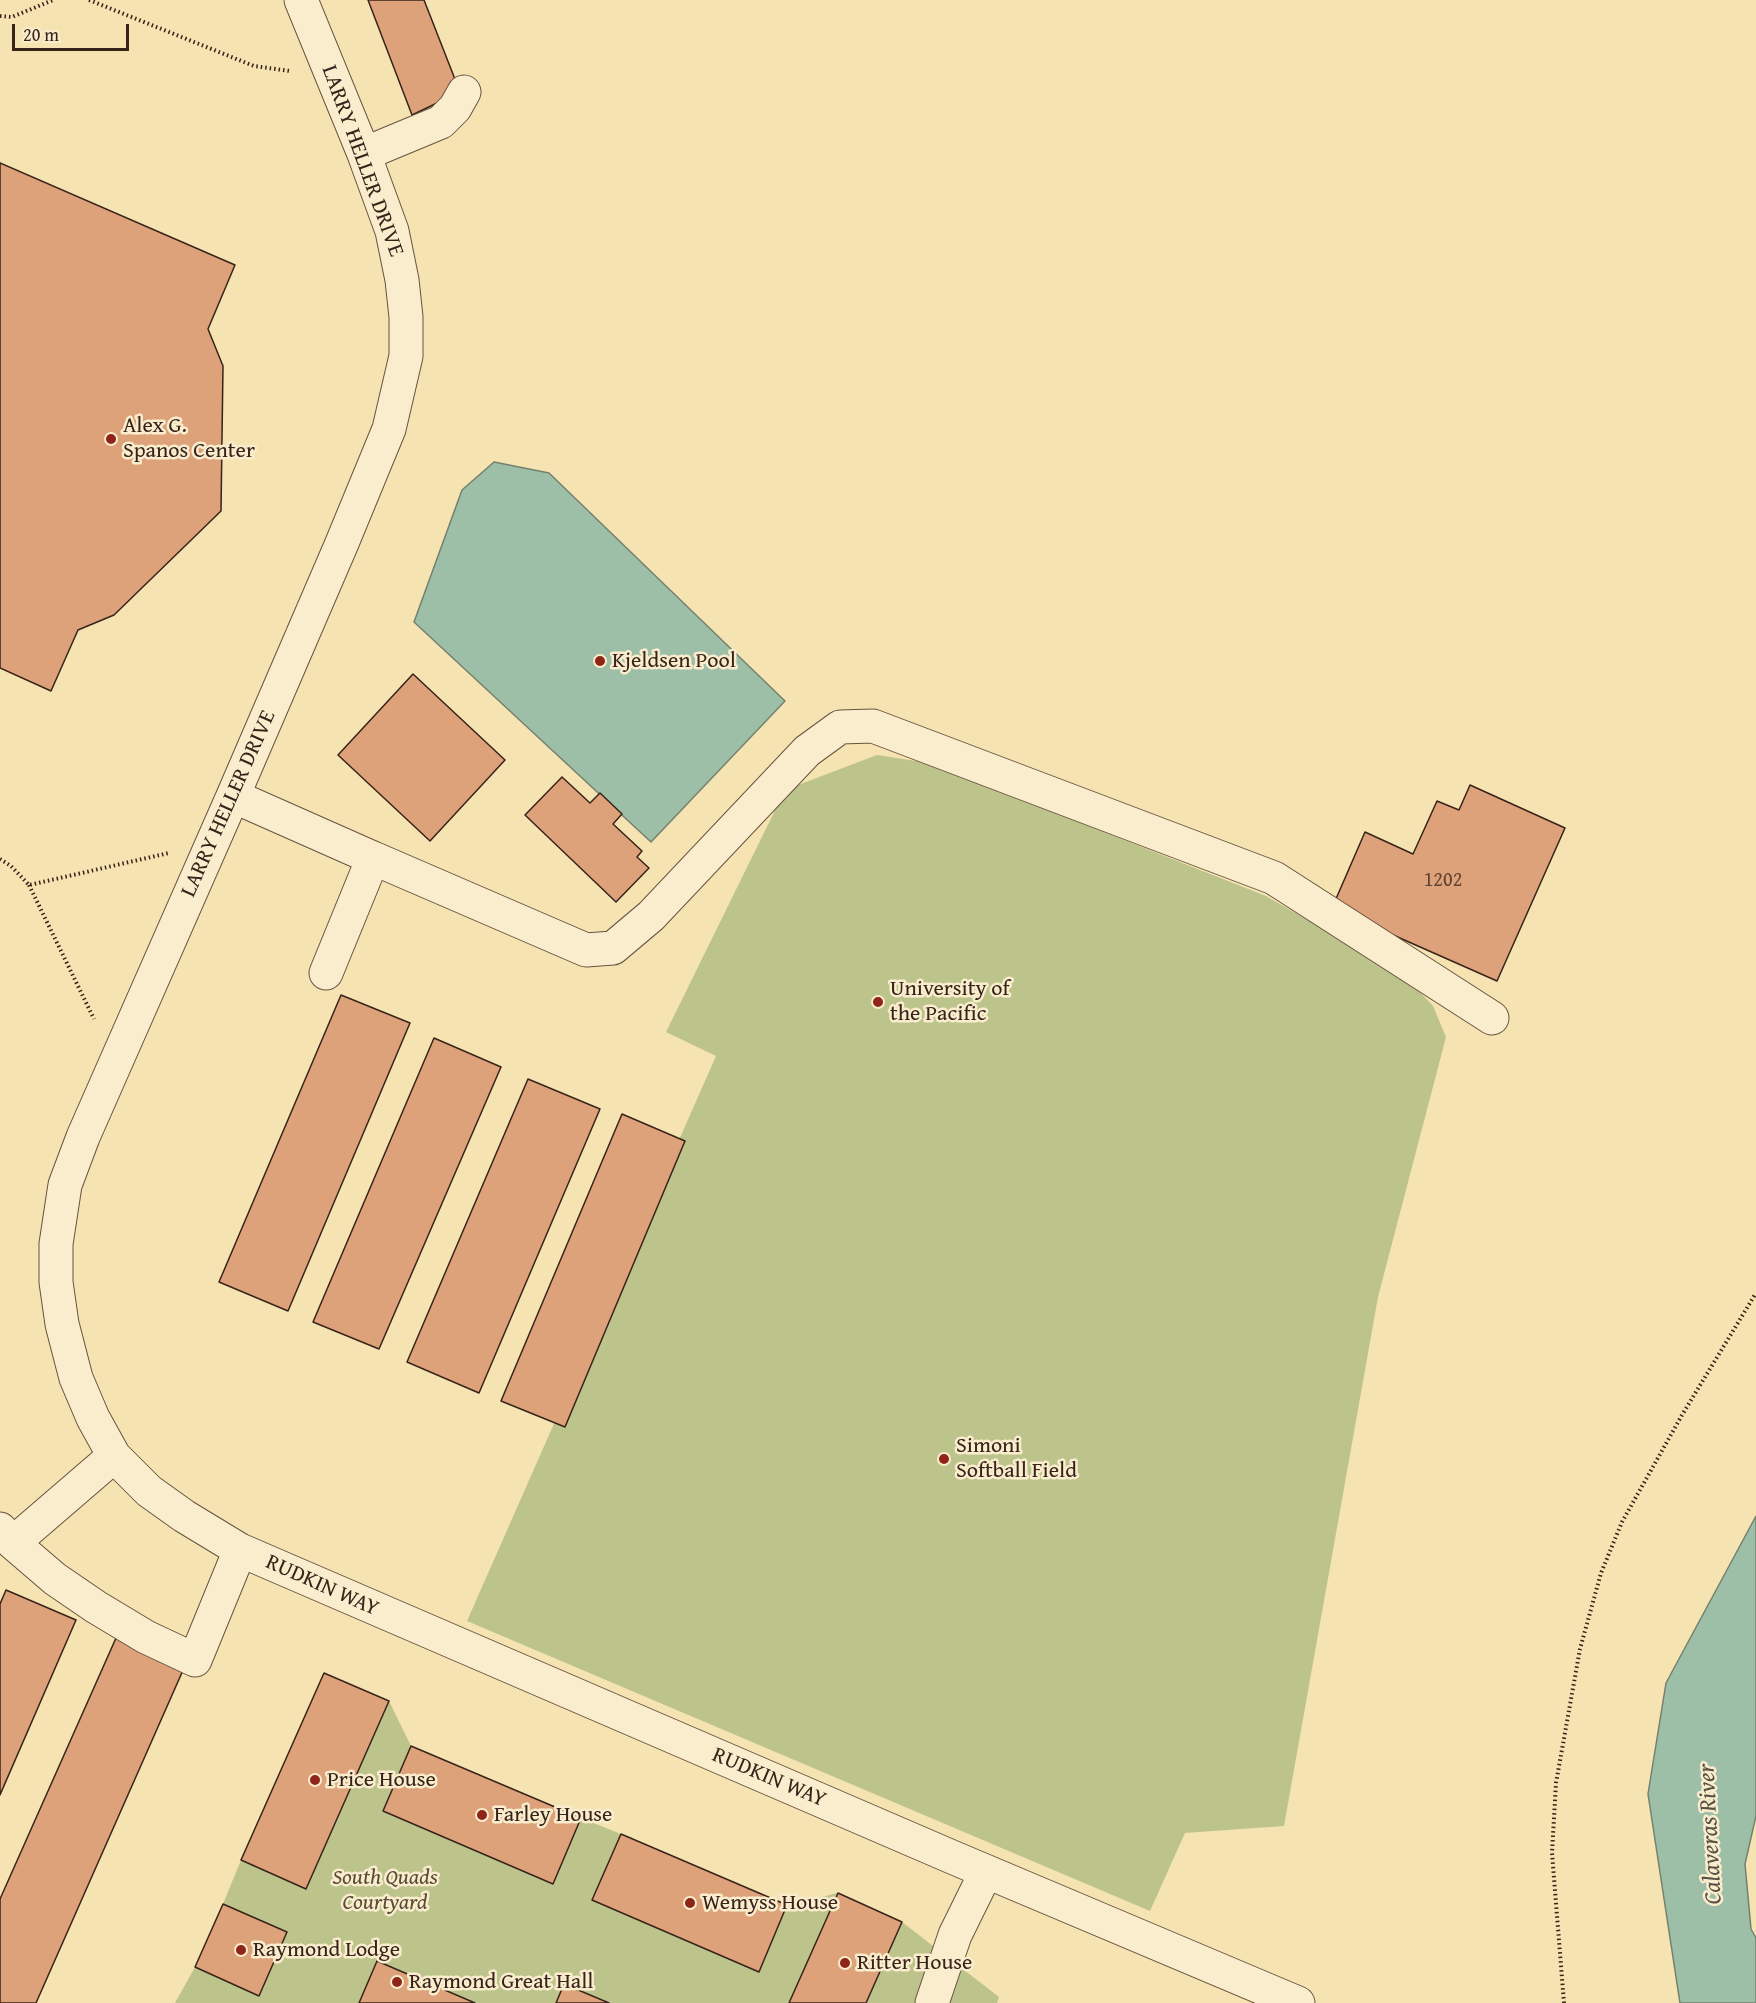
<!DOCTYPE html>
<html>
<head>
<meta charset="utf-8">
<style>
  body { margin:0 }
  #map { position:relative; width:1756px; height:2003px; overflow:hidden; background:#f6e3b2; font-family:"Gentium Book Plus",serif }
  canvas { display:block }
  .scale { position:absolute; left:12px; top:24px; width:117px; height:27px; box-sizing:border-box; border:3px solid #38231a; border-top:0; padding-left:8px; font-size:18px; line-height:21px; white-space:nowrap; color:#38231a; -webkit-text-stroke:4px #f9edcd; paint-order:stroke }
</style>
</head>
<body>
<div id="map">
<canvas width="1756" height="2003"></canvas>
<div class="scale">20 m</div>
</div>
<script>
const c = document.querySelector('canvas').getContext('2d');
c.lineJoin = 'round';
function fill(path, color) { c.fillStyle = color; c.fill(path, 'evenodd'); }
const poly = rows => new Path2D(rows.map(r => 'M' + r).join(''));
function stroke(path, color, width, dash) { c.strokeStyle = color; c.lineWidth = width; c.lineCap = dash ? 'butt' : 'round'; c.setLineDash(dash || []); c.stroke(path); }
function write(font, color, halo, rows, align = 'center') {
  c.font = font + ' "Gentium Book Plus",serif'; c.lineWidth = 5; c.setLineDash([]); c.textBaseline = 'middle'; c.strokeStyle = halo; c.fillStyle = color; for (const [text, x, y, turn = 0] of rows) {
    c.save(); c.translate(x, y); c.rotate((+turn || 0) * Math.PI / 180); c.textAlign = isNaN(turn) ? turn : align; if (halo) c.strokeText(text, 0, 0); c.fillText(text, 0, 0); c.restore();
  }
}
const green = poly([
  [877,755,929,763,1266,896,1405,976,1433,1006,1446,1037,1378,1297,1284,1826,1185,1833,1150,1911,467,1621,716,1056,666,1032,785,790],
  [389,1701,411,1746,383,1811,553,1883,581,1818,621,1834,593,1900,759,1971,787,1905,838,1893,789,2003,609,2003,564,1984,556,2003,475,2003,377,1961,359,2003,175,2003,195,1967,259,1995,287,1932,223,1904,241,1860],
  [902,1922,999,1997,997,2003,866,2003]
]);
const water = poly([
  [494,462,549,473,785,701,651,842,414,622,462,490,494,462],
  [1756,1516,1756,1816,1745,1864,1751,1929,1756,1938,1756,2003,1680,2003,1648,1794,1666,1683,1756,1516]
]);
const building = poly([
  [368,0,424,0,460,92,412,115,368,0],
  [0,163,235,265,208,329,223,366,221,511,114,615,78,630,51,691,0,668,0,163],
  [413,674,505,760,430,841,338,755,413,674],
  [562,777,590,803,600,793,622,814,613,824,642,851,637,857,649,868,616,902,525,815,562,777],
  [1470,785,1565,828,1497,981,1332,908,1365,832,1413,854,1437,801,1459,810,1470,785],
  [341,995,410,1023,288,1311,219,1282,341,995],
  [434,1038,501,1067,379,1349,313,1322,434,1038],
  [528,1079,600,1109,479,1393,407,1362,528,1079],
  [622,1114,685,1141,565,1427,501,1401,622,1114],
  [6,1590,76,1620,0,1795,0,1604,6,1590],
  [116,1638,184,1668,36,2003,0,2003,0,1899,116,1638],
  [324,1673,389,1701,306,1889,241,1860,324,1673],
  [411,1746,581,1818,553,1884,383,1811,411,1746],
  [621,1834,787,1905,759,1972,592,1900,621,1834],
  [838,1893,902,1922,866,2003,789,2003,838,1893],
  [223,1904,287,1932,259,1996,195,1967,223,1904],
  [377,1961,475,2003,359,2003,377,1961],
  [564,1984,609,2003,556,2003,564,1984]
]);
const path = poly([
  [89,0,254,66,290,71],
  [0,16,12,17,53,0],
  [0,859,11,866,29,885,169,853],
  [29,885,94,1019],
  [1564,2003,1552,1853,1556,1783,1580,1649,1601,1573,1622,1522,1682,1415,1756,1293]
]);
const minor = poly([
  [301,0,364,154,392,231,402,280,406,317,406,356,389,429,342,543,233,796,83,1137,65,1185,56,1244,56,1282,62,1324,76,1378,93,1418,114,1456,149,1491,184,1516,240,1550,952,1857,1298,2003],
  [364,154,441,122,455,108,464,92],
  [233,796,373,858,326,973],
  [373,858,586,950,613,948,651,916,807,751,840,727,873,726,1274,878,1492,1018],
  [0,1529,13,1543,55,1579,96,1607,146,1637,195,1660,240,1550],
  [13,1543,114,1456],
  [932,2003,955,1935,986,1872]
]);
const markers = [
  [111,439,6,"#8f2418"],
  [600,661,6,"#8f2418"],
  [878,1002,6,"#8f2418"],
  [944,1459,6,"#8f2418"],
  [315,1780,6,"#8f2418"],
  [482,1815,6,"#8f2418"],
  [690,1903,6,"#8f2418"],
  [241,1950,6,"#8f2418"],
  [845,1963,6,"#8f2418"],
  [397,1982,6,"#8f2418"]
];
const numberNames = [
  ["1202",1443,881]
];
const streetNames = [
  ["LARRY HELLER DRIVE",362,161,70],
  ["LARRY HELLER DRIVE",229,804,-66],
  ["RUDKIN WAY",322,1586,24],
  ["RUDKIN WAY",769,1778,23]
];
const poiNames = [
  ["Alex G.",123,426],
  ["Spanos Center",123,451],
  ["Kjeldsen Pool",612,661],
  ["University of",890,989],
  ["the Pacific",890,1014],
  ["Simoni",956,1446],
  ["Softball Field",956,1471],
  ["Price House",327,1780],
  ["Farley House",494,1815],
  ["Wemyss House",702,1903],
  ["Raymond Lodge",253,1950],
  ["Ritter House",857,1963],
  ["Raymond Great Hall",409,1982]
];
const parkNames = [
  ["South Quads",385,1878],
  ["Courtyard",385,1903]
];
const waterNames = [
  ["Calaveras River",1711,1834,-93]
];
fill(green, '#bcc48c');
fill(water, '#9ebfa7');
stroke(water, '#75816f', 1.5);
fill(building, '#dda279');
stroke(building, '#38231a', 1.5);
stroke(minor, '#685340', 35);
stroke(path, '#38231a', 4, [1.5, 3]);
stroke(minor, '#f9edcd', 33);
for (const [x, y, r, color] of markers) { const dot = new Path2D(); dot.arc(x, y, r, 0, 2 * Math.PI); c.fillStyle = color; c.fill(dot); stroke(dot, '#f9edcd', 2); }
write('20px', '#614332', null, numberNames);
write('22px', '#38231a', '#f9edcd', streetNames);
write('22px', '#38231a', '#f9edcd', poiNames, 'left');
write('italic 22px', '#594b36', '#f9edcd', parkNames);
write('italic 24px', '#575244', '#f9edcd', waterNames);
</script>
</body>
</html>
